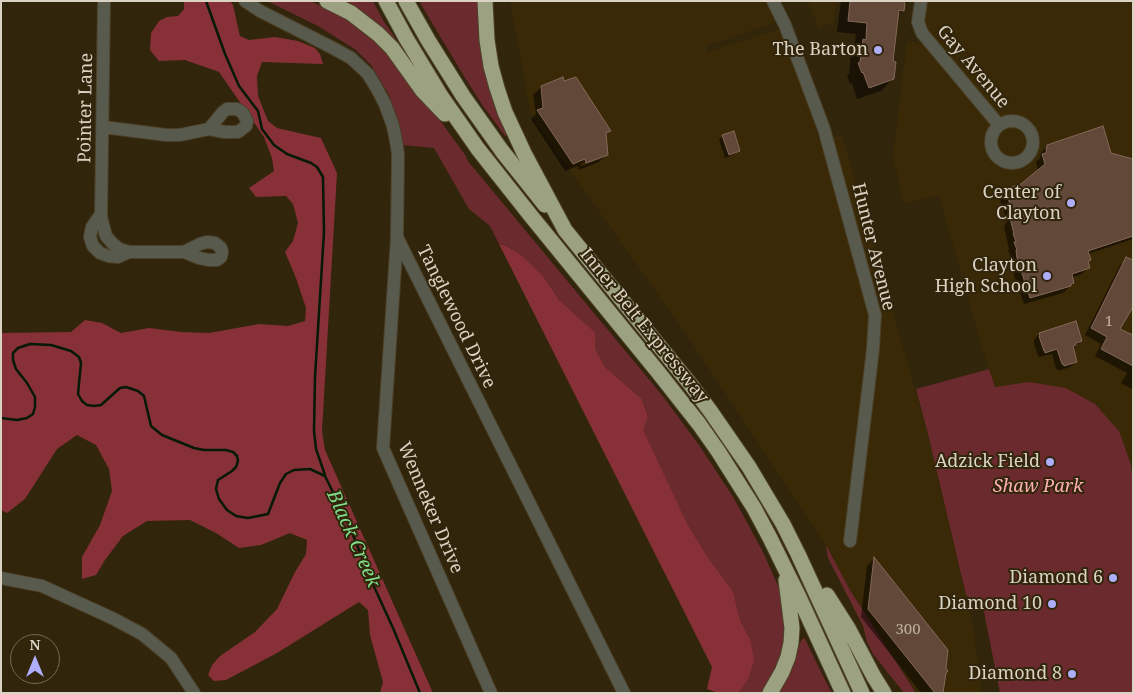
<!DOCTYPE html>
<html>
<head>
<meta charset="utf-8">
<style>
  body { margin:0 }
  #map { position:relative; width:1134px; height:694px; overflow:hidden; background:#31250b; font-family:"Noto Serif",serif }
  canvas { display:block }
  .frame { position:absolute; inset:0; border:2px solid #dad2c3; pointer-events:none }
  .north { position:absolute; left:10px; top:634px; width:50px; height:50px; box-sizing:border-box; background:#31250b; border:1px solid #756a55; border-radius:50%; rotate:0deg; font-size:14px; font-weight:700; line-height:20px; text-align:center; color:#dad2c3 }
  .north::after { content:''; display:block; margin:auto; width:18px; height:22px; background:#aeaefb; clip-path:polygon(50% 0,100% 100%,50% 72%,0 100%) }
</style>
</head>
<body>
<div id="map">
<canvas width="1134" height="694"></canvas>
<div class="frame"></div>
<div class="north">N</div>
</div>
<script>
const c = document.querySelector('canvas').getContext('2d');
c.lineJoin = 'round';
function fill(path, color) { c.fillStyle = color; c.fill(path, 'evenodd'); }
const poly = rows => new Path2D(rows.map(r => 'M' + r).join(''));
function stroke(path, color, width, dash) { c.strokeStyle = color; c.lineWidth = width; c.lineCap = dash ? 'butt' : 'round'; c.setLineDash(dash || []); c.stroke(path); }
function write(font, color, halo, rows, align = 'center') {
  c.font = font + ' "Noto Serif",serif'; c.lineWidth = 4; c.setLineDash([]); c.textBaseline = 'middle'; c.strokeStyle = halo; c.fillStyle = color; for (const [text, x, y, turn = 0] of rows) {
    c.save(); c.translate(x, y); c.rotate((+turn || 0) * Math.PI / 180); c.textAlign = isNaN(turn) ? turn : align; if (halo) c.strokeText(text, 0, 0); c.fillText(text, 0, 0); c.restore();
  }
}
const built = poly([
  [510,1,765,1,776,22,706,46,707,52,779,29,792,59,812,110,819,141,842,135,928,434,973,626,982,693,916,693,915,690,850,590,826,545,682,328,531,115],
  [807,1,837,1,834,22,819,29],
  [927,1,1133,1,1133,512,1101,519,995,387,982,348,939,195,904,204,893,157,907,41,922,43]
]);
const green = poly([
  [267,1,310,1,337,13,357,24,395,59,466,156,467,160,662,395,699,445,735,500,763,552,783,597,787,615,784,650,774,671,762,693,737,693,739,692,750,639,740,620,733,591,707,556,687,523,642,429,648,415,642,399,605,367,595,348,595,332,559,300,544,277,508,246,499,244,490,226,469,209,434,148,402,145,400,128,388,93,371,65,356,50,318,26],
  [339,1,373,1,383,20,406,54,403,55],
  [419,1,481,1,510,133,505,136,483,106,462,73],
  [989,369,995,387,1029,382,1066,388,1095,404,1119,431,1131,465,1133,482,1133,693,1000,693,984,612,966,595,928,434,916,389],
  [826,545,850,590,916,693,904,693,873,654,867,642,863,626,828,558],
  [804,637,827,684,832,693,778,693,801,641]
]);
const forest = poly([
  [184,1,230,1,233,5,240,36,249,40,275,37,298,41,315,48,320,54,323,64,262,62,257,76,258,96,268,121,277,128,321,138,337,173,322,431,325,450,433,693,380,693,383,682,370,635,368,610,359,602,277,653,226,680,214,681,208,675,212,665,220,656,255,632,277,609,295,572,306,554,307,540,290,533,261,545,239,548,216,533,190,520,147,521,123,536,105,560,96,575,82,579,82,557,100,525,112,491,109,469,96,445,77,435,57,449,25,499,7,513,1,510,1,333,71,332,85,320,102,323,121,333,149,328,181,332,209,333,259,324,288,326,305,321,306,308,296,278,285,252,293,241,298,223,293,204,286,196,256,197,249,188,274,171,272,158,264,137,219,72,185,60,159,61,150,50,151,33,159,21,167,17,178,16,184,9],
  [499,244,507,246,522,256,544,277,559,300,595,332,595,348,605,367,642,399,648,416,643,430,687,523,707,556,733,591,740,620,750,639,754,660,748,679,739,692,718,693,707,689,712,667]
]);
const shadow = poly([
  [841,1,904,1,903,10,897,16,892,62,892,79,881,91,857,99,852,83,850,84,847,76,849,74,851,53,854,49,856,34,837,32],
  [563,82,609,131,605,135,607,154,599,162,579,170,578,166,565,171,531,119,536,114,533,95,541,87],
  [600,156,600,159,581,166,580,164],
  [733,133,739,150,735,154,725,158,719,140,722,137],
  [1048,146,1110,154,1133,159,1133,239,1088,254,1090,260,1087,263,1089,267,1082,274,1071,278,1073,283,1063,293,1024,304,1011,266,1010,258,1011,257,1008,250,1009,249,1004,226,1007,222,999,197,1005,190,1021,186,1038,171,1036,162,1040,158,1041,153],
  [1127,259,1118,330,1133,336,1132,389,1121,383,1127,373,1095,356,1101,344,1085,335,1120,265],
  [1039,334,1081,341,1075,347,1072,347,1076,362,1070,367,1058,371,1058,369,1056,369,1052,354,1039,357,1039,356,1038,356,1034,343,1034,340],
  [874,559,942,693,921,693,861,617,867,566]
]);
const stream = poly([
  [206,1,225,54,239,86,258,111,262,129,274,145,287,154,311,163,317,167,323,177,324,232,315,377,314,431,316,449,325,475],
  [1,418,17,420,27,418,33,414,35,407,35,397,27,383,16,369,13,360,13,353,18,348,30,344,51,345,71,351,79,357,81,363,78,394,82,401,87,405,94,406,101,405,120,388,126,387,138,391,144,396,151,426,162,435,194,448,204,450,226,450,233,452,237,456,238,461,236,467,232,471,218,480,216,489,219,499,227,510,236,516,248,518,268,514,280,483,286,474,294,470,310,469,325,476,349,525,371,580,393,628,420,693]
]);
const building = poly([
  [850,1,905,1,904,3,905,4,904,11,899,10,893,61,896,62,894,79,869,88,863,72,862,73,858,63,860,62,863,39,866,40,867,23,848,21,850,1],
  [563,77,564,81,576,77,611,131,606,133,608,155,586,163,585,159,573,164,537,110,543,108,541,86,563,77],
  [1103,126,1111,153,1133,159,1133,236,1088,251,1091,260,1088,261,1090,268,1072,274,1074,283,1071,284,1071,286,1030,298,1017,258,1016,250,1017,250,1014,242,1016,241,1013,234,1014,234,1010,218,1014,216,1005,189,1021,184,1045,164,1042,154,1046,153,1047,145,1103,126],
  [734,131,740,151,729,155,722,135,734,131],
  [1126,257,1133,260,1133,307,1120,329,1133,335,1133,366,1101,349,1107,337,1091,328,1126,257],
  [1076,321,1082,341,1076,343,1076,345,1073,346,1077,362,1064,366,1063,364,1062,364,1057,349,1045,353,1045,351,1044,351,1039,336,1040,336,1039,333,1076,321],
  [874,557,948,650,946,668,948,671,946,673,943,693,935,693,868,609,874,557]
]);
const minor = poly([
  [104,1,101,217,106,236,113,244,119,249,129,252,184,252,199,258,209,260,217,260,221,257,222,252,221,248,215,243,207,242,200,244,184,252],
  [245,1,260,11,331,47,351,58,368,74,376,87,385,104,393,126,396,141,398,154,397,237,624,693],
  [773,1,785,25,824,129,875,315,873,349,850,541],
  [921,1,918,22,922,33,999,125],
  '991 142a21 21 0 1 1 42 0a21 21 0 1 1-42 0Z',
  [103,127,166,135,180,135,209,129,223,112,227,109,237,109,243,113,247,121,246,126,238,132,225,132,209,129],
  [101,214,92,227,90,237,93,246,100,253,108,256,118,257,129,252],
  [397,237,383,448,491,693],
  [1,578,42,586,112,618,142,634,171,658,194,693]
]);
const highway = poly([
  [327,1,351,13,378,34,392,48,422,90,445,114],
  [386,1,406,38,441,96,478,149,531,216,658,372,699,424,718,451,754,508,770,538,799,597,843,693],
  [406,1,428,40,463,96,502,151,545,205],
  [485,1,487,40,491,66,497,88,505,112,524,153,565,230,691,385,711,412,749,467,783,524,798,554,862,693],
  [827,595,848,628,874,677,884,693],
  [770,693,782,672,788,657,791,643,792,628,786,580]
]);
const markers = [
  [878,50,5,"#aeaefb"],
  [1071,203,5,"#aeaefb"],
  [1047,276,5,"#aeaefb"],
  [1050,462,5,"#aeaefb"],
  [1113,578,5,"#aeaefb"],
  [1052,604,5,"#aeaefb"],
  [1072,674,5,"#aeaefb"]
];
const numberNames = [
  ["1",1109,322],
  ["300",908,630]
];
const poiNames = [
  ["The Barton",868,50],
  ["Center of",1061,193],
  ["Clayton",1061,214],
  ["Clayton",1037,266],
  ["High School",1037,287],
  ["Adzick Field",1040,462],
  ["Diamond 6",1103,578],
  ["Diamond 10",1042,604],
  ["Diamond 8",1062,674]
];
const streetNames = [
  ["Gay Avenue",973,67,50],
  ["Pointer Lane",86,108,-89],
  ["Hunter Avenue",873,247,76],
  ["Tanglewood Drive",456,317,64],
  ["Inner Belt Expressway",644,326,51],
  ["Wenneker Drive",430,508,67]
];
const parkNames = [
  ["Shaw Park",1038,487]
];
const waterNames = [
  ["Black Creek",353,539,66]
];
fill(built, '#392907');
fill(green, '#6a2a2e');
fill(forest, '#873037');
fill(shadow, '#0007');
stroke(stream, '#041906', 2.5);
fill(building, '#624839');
stroke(building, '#846858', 1);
stroke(minor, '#4c4128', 14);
stroke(highway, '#4c4128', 17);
stroke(minor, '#585a4e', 12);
stroke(highway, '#9ca182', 15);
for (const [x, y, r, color] of markers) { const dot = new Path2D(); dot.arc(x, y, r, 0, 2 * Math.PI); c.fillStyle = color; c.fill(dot); stroke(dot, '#31250b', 2); }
write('15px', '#bcb0a0', null, numberNames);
write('18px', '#dad2c3', '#31250b', poiNames, 'right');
write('18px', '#dad2c3', '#31250b', streetNames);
write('italic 18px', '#fdb1b2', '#31250b', parkNames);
write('italic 19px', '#7fdd89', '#31250b', waterNames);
</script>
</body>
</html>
